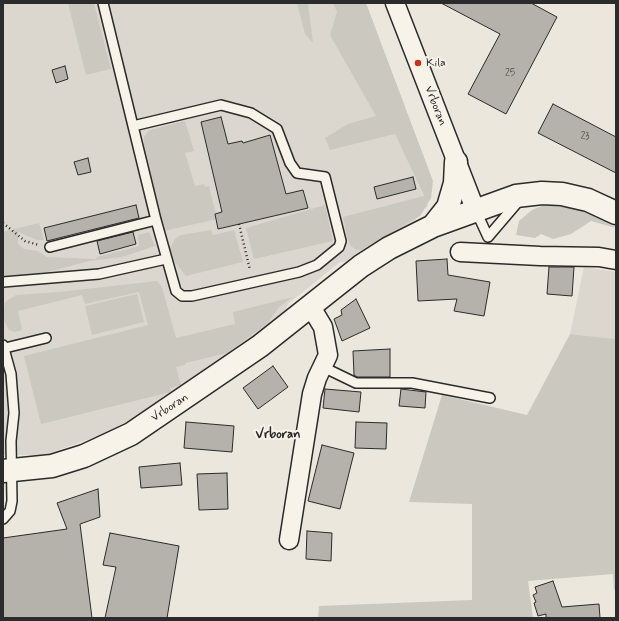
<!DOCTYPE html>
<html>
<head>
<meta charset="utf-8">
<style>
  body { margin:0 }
  #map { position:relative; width:619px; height:621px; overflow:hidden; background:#ebe7dd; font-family:Mynerve,sans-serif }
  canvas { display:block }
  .frame { position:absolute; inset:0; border:4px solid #2b2b2b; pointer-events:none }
</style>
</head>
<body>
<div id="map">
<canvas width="619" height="621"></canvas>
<div class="frame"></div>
</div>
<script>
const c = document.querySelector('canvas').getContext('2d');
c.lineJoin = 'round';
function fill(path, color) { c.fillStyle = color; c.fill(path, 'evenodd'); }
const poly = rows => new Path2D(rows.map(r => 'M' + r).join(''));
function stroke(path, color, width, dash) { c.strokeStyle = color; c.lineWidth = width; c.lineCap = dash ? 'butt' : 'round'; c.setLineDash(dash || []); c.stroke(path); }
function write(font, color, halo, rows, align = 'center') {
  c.font = font + ' Mynerve,sans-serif'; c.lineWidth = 4; c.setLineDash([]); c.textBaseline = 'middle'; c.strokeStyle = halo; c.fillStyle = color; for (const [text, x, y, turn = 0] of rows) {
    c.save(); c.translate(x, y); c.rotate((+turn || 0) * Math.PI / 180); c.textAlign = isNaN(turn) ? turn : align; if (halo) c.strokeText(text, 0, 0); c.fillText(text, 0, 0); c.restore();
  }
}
const built = poly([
  [3,3,337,3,428,206,414,221,387,235,344,262,340,262,288,304,284,315,134,417,106,433,45,455,3,455],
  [584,267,616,272,616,339,570,334]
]);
const green = poly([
  [68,3,94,3,111,69,86,75],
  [297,3,308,3,313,43,305,34],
  [333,3,366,3,433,181,431,198,420,216,361,250,355,249,351,246,347,237,343,217,424,196,395,134,330,150,325,138,348,124,376,116,330,35,337,12],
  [185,121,194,151,185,153,195,186,204,184,205,187,209,186,217,219,164,231,144,145,144,137,150,130],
  [325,205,333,241,254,259,246,228],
  [544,205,570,207,602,218,616,228,591,221,571,234,553,239,541,234,535,238,516,235,519,221,532,210],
  [39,223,44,240,37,240,18,232,18,244,24,249,38,251,47,257,96,259,97,257,139,246,138,235,149,232,155,246,122,257,89,261,48,272,3,276,3,232],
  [211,230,213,235,234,230,243,262,186,276,174,261,170,248,175,239,181,235],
  [157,281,162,287,176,338,235,324,233,312,293,297,279,307,267,324,227,353,186,363,185,365,176,367,181,385,170,388,171,392,41,424,24,356,148,325,139,292,85,304,82,295,18,311,22,330,15,332,9,330,3,318,5,302,16,295,59,292],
  [137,294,144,322,92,335,85,306],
  [570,334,616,339,616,589,614,590,613,574,528,581,533,618,318,618,319,606,472,600,472,504,409,502,442,395,527,415]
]);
const building = poly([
  [441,3,531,3,557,17,506,114,468,94,500,34,441,3],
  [65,66,68,79,56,83,52,70,65,66],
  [553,104,616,137,616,173,538,133,553,104],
  [221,117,228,144,242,141,243,143,270,135,286,194,303,190,308,208,218,229,215,214,222,212,201,122,221,117],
  [88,158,91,172,78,175,74,162,88,158],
  [413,177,416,189,377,199,374,187,413,177],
  [136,205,139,218,47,241,44,228,136,205],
  [133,232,136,244,100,254,97,241,133,232],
  [447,259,448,275,490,282,484,316,454,311,457,299,418,301,416,261,447,259],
  [549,267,574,267,572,296,547,294,549,267],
  [356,299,370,328,342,341,334,319,342,315,341,310,356,299],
  [390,349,390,377,357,377,354,375,353,351,390,349],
  [273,366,288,387,258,409,243,388,273,366],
  [325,389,361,392,359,412,323,408,325,389],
  [401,389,426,392,425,408,399,406,401,389],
  [186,422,234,426,232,452,184,448,186,422],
  [356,422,387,423,386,449,355,448,356,422],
  [322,445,354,453,340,509,308,501,322,445],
  [180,463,182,485,141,488,139,467,180,463],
  [227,473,228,509,199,510,197,474,227,473],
  [98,489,100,517,80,524,92,618,3,618,3,538,67,529,57,503,98,489],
  [307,531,332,533,331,561,306,559,307,531],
  [110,533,179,546,167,618,105,618,116,567,103,565,110,533],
  [553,581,562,607,599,604,600,618,546,618,546,614,538,616,534,603,536,602,533,595,537,593,535,587,553,581]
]);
const path = poly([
  [3,223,25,241,39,245],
  [239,224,250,270]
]);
const lane = poly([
  [103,3,133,126,156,220,176,291,182,296,192,296,299,272,317,265,339,247,341,241,325,177,297,173,290,163,277,129,251,113,221,105,133,126],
  [476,211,488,237,517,203],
  [50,247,156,220],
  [3,282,99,274,166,259],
  [3,345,11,374,14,413,11,441,12,501,10,511,3,519],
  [5,348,46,338],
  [323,367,356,383,412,383,490,398]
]);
const street = poly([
  [395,3,475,209],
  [460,252,540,256,599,257,616,260],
  [289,540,312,394,317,378,328,355,323,327,311,307]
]);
const secondary = poly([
  [433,226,448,207,455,183,456,162],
  [3,471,52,466,84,456,131,434,260,346,361,266,389,248,433,226,516,196,542,193,562,194,588,200,616,213]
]);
const markers = [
  [418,63,4,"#c8321e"]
];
const numberNames = [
  ["25",510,74],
  ["23",585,137]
];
const poiNames = [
  ["Kila",426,63]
];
const streetNames = [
  ["Vrboran",435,106,69],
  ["Vrboran",170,408,-33]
];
const neighbourhoodNames = [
  ["Vrboran",278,435]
];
fill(built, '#dbd7ce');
fill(green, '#cbc8bf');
fill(building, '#b5b2ab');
stroke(building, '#2b2b2b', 1);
stroke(lane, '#2b2b2b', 12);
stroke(street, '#2b2b2b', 21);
stroke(secondary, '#2b2b2b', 25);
stroke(path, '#2b2b2b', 2.5, [1, 3]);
stroke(lane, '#f7f3e8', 9);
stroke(street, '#f7f3e8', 18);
stroke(secondary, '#f7f3e8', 22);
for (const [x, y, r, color] of markers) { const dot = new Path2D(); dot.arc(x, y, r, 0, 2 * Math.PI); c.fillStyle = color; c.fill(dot); stroke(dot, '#f7f3e8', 1.5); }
write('10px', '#4e4d4b', null, numberNames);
write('12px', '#2b2b2b', '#f7f3e8', poiNames, 'left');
write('12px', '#2b2b2b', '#f7f3e8', streetNames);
write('bold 13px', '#2b2b2b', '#f7f3e8', neighbourhoodNames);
</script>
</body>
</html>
